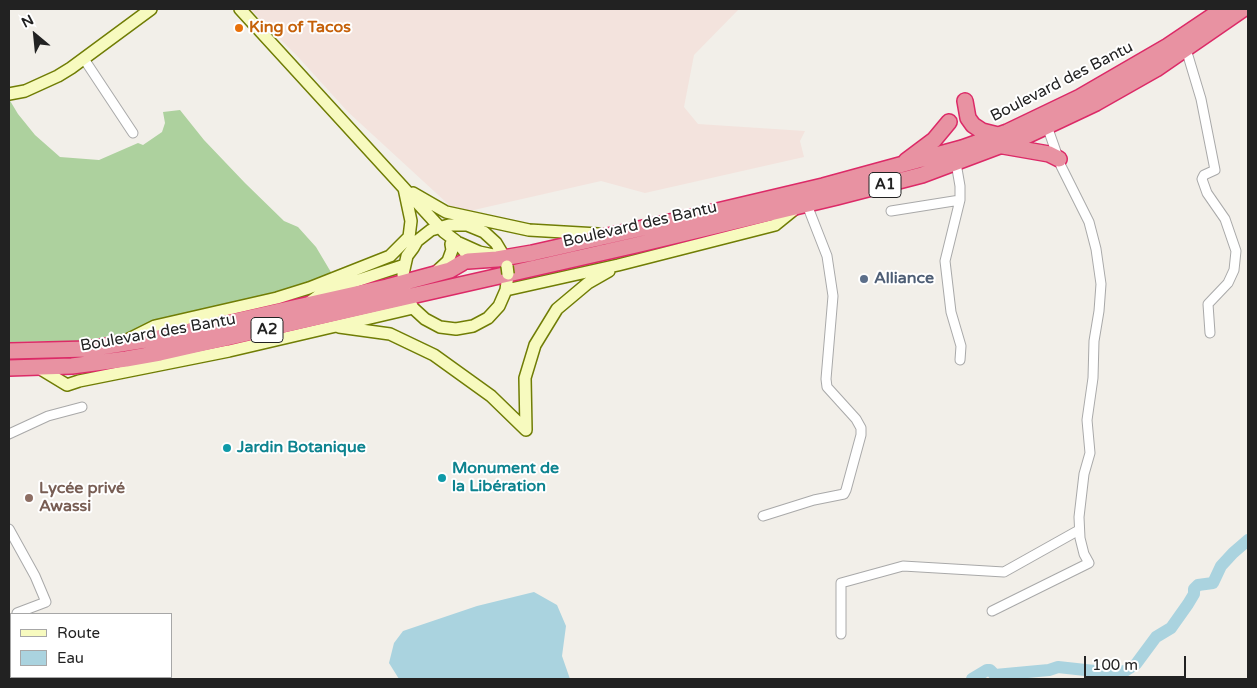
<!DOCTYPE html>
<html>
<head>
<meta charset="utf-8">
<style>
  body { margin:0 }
  #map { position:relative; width:1257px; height:688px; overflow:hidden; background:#f2efe9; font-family:"Varela Round",sans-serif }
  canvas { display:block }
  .frame { position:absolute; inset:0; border:10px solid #222; pointer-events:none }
  .legend { position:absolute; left:10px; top:613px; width:162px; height:65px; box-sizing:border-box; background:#fff; border:1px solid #a7a7a7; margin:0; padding:6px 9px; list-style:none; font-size:15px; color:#222 }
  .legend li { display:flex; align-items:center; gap:10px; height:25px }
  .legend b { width:25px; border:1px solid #a7a7a7 }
  .north { position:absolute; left:10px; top:10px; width:50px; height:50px; -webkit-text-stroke:4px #fff; paint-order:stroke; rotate:332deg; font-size:14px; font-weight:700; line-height:20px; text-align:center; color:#222 }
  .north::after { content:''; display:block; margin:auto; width:18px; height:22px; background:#222; clip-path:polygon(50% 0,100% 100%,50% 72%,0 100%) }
  .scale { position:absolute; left:1084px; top:656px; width:102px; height:22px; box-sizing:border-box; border:2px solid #222; border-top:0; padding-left:6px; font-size:15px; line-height:18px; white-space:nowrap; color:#222; -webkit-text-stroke:4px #fff; paint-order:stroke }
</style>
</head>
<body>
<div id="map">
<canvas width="1257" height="688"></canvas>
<div class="frame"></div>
<ul class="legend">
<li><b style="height:6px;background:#f7fabf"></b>Route</li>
<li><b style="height:14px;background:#aad3df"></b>Eau</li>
</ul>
<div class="north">N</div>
<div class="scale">100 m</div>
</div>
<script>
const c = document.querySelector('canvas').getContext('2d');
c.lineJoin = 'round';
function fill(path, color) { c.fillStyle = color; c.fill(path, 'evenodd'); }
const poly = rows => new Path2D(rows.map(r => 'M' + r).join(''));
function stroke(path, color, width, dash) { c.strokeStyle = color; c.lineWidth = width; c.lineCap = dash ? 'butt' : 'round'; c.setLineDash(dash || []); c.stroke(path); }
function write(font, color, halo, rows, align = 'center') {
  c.font = font + ' "Varela Round",sans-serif'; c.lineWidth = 4; c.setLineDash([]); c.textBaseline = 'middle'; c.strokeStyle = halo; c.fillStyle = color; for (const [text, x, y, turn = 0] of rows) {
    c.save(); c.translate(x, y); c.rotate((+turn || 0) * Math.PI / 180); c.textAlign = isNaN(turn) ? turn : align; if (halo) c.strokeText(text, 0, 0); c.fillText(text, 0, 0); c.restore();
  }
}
const military = poly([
  [250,9,739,9,694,55,684,107,698,124,805,131,800,141,804,157,645,193,601,181,452,215,448,204,348,112,299,58]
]);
const forest = poly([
  [9,99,18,114,35,135,60,157,99,160,138,143,143,145,162,132,165,123,163,112,180,110,204,140,245,183,284,221,298,227,316,247,341,289,130,336,82,341,9,342]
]);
const water = poly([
  [534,592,557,605,566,626,562,656,570,679,399,679,389,663,394,643,403,631,477,606]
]);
const river = poly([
  [972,679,987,670,990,670,995,675,1049,670,1058,667,1113,673,1125,671,1136,664,1156,637,1171,628,1188,604,1194,594,1194,589,1198,585,1213,583,1221,566,1233,553,1248,540]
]);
const street = poly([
  [1186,49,1201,99,1215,170,1204,175,1202,179,1207,193,1225,219,1236,251,1234,270,1228,283,1208,304,1210,333],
  [84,59,133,133],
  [956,163,960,186,960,200,945,261,951,312,961,346,960,360],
  [891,211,960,200],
  [9,434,48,416,82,407],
  [763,516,814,500,844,494,846,490,861,435,861,428,856,419,827,387,826,379,833,296,827,256,809,210,808,204],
  [9,529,35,576,46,602,17,613,18,614],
  [992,611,1089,563,1084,554,1080,538,1079,517,1084,474,1090,453,1087,420,1093,378,1094,341,1099,311,1101,284,1096,249,1089,222,1061,166,1047,126],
  [841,634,841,583,903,566,1004,572,1079,530],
  [43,677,44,679],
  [145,679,152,677]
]);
const secondary = poly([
  [240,9,444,232,456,241,465,252,468,261],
  [9,94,25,91,58,76,71,68,151,9],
  [413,193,446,212,529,230,598,234],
  [459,243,479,252,493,255],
  [506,264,505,258,496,243,484,232,467,225,449,225,431,230,417,241,413,248,407,256,403,274,405,292,413,308,425,319,440,327,456,329,473,326,488,318,499,306,506,290,508,274],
  [435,273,448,261,452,250,451,244],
  [506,290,618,265,775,225,796,208],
  [310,302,329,288,350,283,405,265],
  [339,327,390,334,434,355,491,396,526,430],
  [127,340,155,326,277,298,309,288,390,256,409,237,411,221,404,188],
  [39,368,67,385,79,381,229,351,413,308],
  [526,430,525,378,535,345,557,309,588,283,609,271]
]);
const highway = poly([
  [965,101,968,118,973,125,982,131,998,135],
  [1003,146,1049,154,1059,159],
  [906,161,934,140,949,122],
  [468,261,497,259,532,253,683,219,823,186,962,148,1007,132,1080,97,1168,46,1223,9],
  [9,351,88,349,159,338,387,287,450,270,462,263],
  [9,368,72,366,126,359,160,353,636,245,837,197,922,175,1026,136,1096,103,1156,69,1243,9]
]);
const secondaryBridge = poly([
  [507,266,508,274]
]);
const markers = [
  [239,28,5,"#e8710a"],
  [864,279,5,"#5c6f8a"],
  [227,448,5,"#0f9aa8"],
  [442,478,5,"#0f9aa8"],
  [29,498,5,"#8d6e63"]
];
const shields = [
  [885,185,32],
  [267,330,32]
];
const shieldNames = [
  ["A1",885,185],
  ["A2",267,330]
];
const foodNames = [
  ["King of Tacos",249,28]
];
const streetNames = [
  ["Boulevard des Bantu",1062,82,-27],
  ["Boulevard des Bantu",640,225,-13],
  ["Boulevard des Bantu",158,333,-10]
];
const serviceNames = [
  ["Alliance",874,279]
];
const cultureNames = [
  ["Jardin Botanique",237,448],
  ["Monument de",452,469],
  ["la Libération",452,487]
];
const educationNames = [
  ["Lycée privé",39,489],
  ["Awassi",39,507]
];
fill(military, '#f3e3dd');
fill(forest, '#add19e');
fill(water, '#aad3df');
stroke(river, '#aad3df', 12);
stroke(street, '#a9a9a9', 11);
stroke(secondary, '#707d05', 14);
stroke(highway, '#dc2a67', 18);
stroke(street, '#fff', 9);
stroke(secondary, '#f7fabf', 11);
stroke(highway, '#e892a2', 15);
stroke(secondaryBridge, '#707d05', 14, []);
stroke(secondaryBridge, '#f7fabf', 11);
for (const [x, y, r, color] of markers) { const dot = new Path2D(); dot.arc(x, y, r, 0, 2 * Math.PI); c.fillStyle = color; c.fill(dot); stroke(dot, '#fff', 2); }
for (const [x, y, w] of shields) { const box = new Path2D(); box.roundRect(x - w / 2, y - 12.5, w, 25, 4); c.fillStyle = '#fff'; c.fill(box); stroke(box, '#222', 1); }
write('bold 15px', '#222', null, shieldNames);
write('bold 16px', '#c56008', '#fff', foodNames, 'left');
write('16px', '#222', '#fff', streetNames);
write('bold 16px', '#4e5e75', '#fff', serviceNames, 'left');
write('bold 16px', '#0d838f', '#fff', cultureNames, 'left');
write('bold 16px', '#785e54', '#fff', educationNames, 'left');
</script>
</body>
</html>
